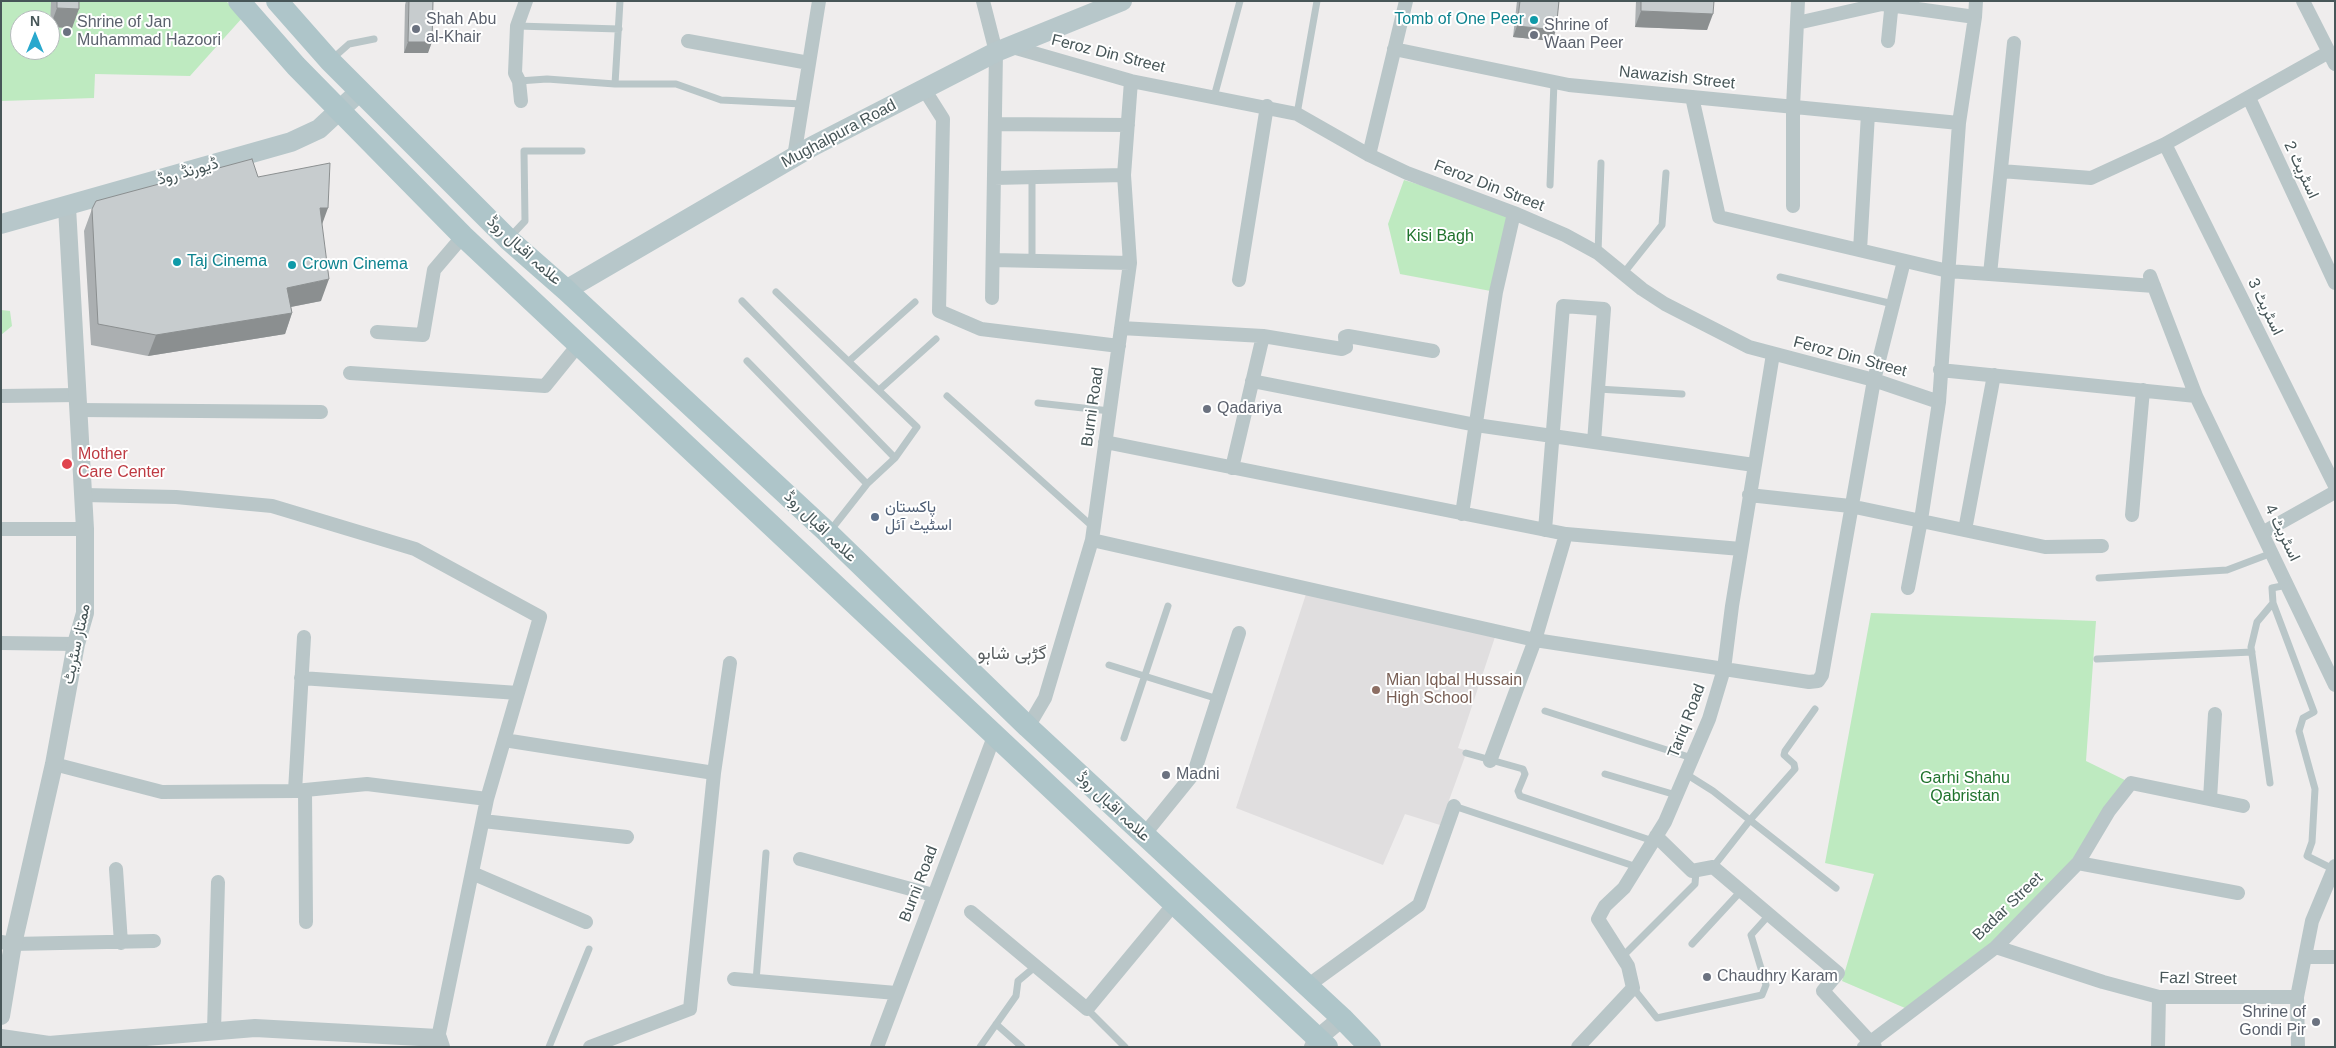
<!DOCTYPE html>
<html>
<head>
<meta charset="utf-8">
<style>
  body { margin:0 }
  #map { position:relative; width:2336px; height:1048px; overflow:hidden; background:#efeded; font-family:Helvetica,sans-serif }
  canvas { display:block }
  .frame { position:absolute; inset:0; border:2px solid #475658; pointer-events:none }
  .north { position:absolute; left:10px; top:10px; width:50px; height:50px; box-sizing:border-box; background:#fff; border:1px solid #b5bbbc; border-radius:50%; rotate:0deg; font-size:14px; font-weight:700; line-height:20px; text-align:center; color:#475658 }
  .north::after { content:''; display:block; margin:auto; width:18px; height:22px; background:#29a8cd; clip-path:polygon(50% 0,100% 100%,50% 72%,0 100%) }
</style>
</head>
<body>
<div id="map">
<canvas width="2336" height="1048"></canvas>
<div class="frame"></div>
<div class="north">N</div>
</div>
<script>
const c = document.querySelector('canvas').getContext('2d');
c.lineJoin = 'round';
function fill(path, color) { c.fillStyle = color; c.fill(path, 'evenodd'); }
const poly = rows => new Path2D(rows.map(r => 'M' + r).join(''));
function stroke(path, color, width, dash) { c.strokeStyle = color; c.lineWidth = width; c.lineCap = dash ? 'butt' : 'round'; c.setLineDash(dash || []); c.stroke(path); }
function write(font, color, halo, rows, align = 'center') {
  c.font = font + ' Helvetica,Vazirmatn,sans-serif'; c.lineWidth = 4; c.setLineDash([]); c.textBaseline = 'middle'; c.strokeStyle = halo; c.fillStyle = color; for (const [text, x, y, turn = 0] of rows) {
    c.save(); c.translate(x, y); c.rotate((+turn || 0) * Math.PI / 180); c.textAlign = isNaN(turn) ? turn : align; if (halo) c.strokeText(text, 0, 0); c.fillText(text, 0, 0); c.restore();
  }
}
const education = poly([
  [1308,588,1497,631,1458,748,1467,751,1440,825,1405,814,1383,865,1236,808]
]);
const green = poly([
  [1,1,226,1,243,17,190,76,95,74,94,98,2,101,1,142],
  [20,20,50,20,50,50,20,50],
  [1404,180,1514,213,1496,292,1400,274,1388,224],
  [1,310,10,311,12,326,1,335],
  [1871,613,2096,621,2086,761,2131,783,2078,863,1996,947,1912,1011,1842,981,1874,874,1825,863]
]);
const service = poly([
  [517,26,619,29],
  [332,59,349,44,374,39],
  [519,81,547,79,615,84,676,84,721,100,802,104],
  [615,84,620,1],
  [1214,97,1240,1],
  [1297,114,1317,1],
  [1550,185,1554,82],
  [510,237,525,221,524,151,582,151],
  [1598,253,1601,163],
  [1032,260,1032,177],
  [1623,274,1662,225,1666,173],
  [1780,277,1893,304],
  [776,292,917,427,895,458,867,484,830,531],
  [742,301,895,458],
  [747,361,867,484],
  [849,361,915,302],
  [1598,389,1682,394],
  [879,390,936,339],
  [947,396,1093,527],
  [1038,403,1110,411],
  [2099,578,2227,570,2272,553],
  [2287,585,2272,588,2273,603,2314,712,2303,718,2299,731,2315,789,2312,842,2307,856,2333,869],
  [2097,659,2252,652],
  [1109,665,1218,699],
  [1545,711,1692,758],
  [1124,738,1168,606],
  [1466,753,1523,769,1525,774,1518,791,1520,796,1653,841],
  [1605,774,1676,795],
  [1686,774,1713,791,1836,888],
  [2270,783,2251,647,2257,622,2273,603],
  [1454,806,1637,867],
  [1713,867,1750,820,1795,769,1794,764,1784,755,1785,751,1815,709],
  [1692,944,1741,891],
  [1622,957,1695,884,1696,871],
  [756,981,766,853],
  [1633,988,1657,1018,1762,995,1766,985,1751,935,1769,915],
  [1087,1009,1125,1047],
  [996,1024,1022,1047],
  [549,1047,589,949],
  [980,1047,1016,996,1018,981,1036,966]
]);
const minor = poly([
  [983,1,996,52,992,298],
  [2303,1,2335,64],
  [1797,23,1882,4,1975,17,1976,1],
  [688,41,809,63],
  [1888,41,1892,1],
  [1009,46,1131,81,1297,114,1369,155,1407,173,1514,213,1565,235,1598,253,1642,289,1665,304,1749,347,1874,380,1939,402],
  [1394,49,1569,85,1959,123],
  [924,89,943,119,939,311,981,329,1119,346],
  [1692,97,1719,217,1948,271,2154,286],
  [2249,98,2335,283],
  [521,101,519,81,515,73,517,26,526,1],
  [995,124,1128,125],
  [2165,144,2335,486],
  [1369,155,1406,1],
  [794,157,819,1],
  [2001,171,2091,178,2165,144,2329,52],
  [994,178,1124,175],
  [1793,206,1793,107,1798,1],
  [1860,250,1868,114],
  [993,260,1130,263],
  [1990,274,2014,43],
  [2150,276,2196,396,2335,685],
  [1239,280,1267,106],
  [1121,328,1263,336,1342,349,1346,347,1345,337,1348,336,1433,351],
  [377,332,423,335,434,270,463,236],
  [1940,370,2196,396],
  [350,373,545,386,579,344],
  [1252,381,1476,425,1754,465],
  [1,396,78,395],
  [79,410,321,412],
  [1105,442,1566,534,1741,549],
  [1232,468,1263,336],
  [84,495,176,497,272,506,415,549,540,617,487,799,438,1038],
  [1749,495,1850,506,2045,547,2102,546],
  [1462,514,1496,292,1514,213],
  [2132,515,2143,390],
  [1,529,85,529],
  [1545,530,1563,306,1604,309,1594,442],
  [1965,530,1994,375],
  [2262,533,2335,492],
  [1092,540,1535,640,1809,682,1818,681,1822,675,1874,380,1904,261],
  [1908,588,1921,520,1939,402,1959,123,1975,17],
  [1,643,76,644],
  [301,678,518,693],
  [1028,727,1045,698,1092,540,1130,263,1124,175,1131,81],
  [504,740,714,773],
  [1490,761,1535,640,1566,534],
  [54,764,162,792,295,791,367,784,487,799],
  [305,790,306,922],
  [295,791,304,637],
  [2210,799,2215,714],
  [483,821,627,837],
  [1143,836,1194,773,1239,633],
  [1656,836,1692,871,1713,867,1838,973,1823,991,1875,1047],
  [800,859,933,895],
  [2078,863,2238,893],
  [116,869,121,943],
  [472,873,586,922],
  [971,912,1087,1009,1174,904],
  [1,942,13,944,154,941],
  [1996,947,2103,982,2159,997,2297,997,2298,1047],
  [2305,957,2335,957],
  [734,979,896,993],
  [1306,987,1419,905,1454,806],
  [2297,997,2312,921,2335,866],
  [214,1031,218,882],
  [590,1047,690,1009,714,773,730,663],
  [877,1047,995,734],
  [1578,1047,1633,988,1628,966,1598,919,1605,906,1624,888,1665,822,1709,719,1724,669,1732,606,1773,354],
  [1864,1047,1996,947,2078,863,2109,811,2131,783,2243,806],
  [2158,1047,2159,997]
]);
const tertiary = poly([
  [1,1016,13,944,54,764,76,644,85,613,85,529,67,207],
  [1,1038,49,1045,255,1028,438,1038,441,1047],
  [1313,1047,1318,1038,1342,1018]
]);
const secondary = poly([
  [1,224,291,142,319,129,360,91],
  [566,290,813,146,996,52,1122,1]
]);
const primary = poly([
  [239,1,296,66,463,236,1327,1047],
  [277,1,330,61,509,240,566,290,828,533,1028,727,1342,1018,1370,1047]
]);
const wall = poly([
  [51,1,79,1,72,28,50,27],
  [406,1,433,1,428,53,404,53,405,5],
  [1517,1,1559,1,1556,30,1552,41,1513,37],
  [1636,1,1714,1,1707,30,1635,27],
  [258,177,321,301,291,307,292,313,285,334,148,356,91,345,84,231,92,209]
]);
const shadedWall = poly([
  [57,8,79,9,72,28,50,27],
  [1641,11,1713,14,1707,30,1635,27],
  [1517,26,1556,30,1552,41,1513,37],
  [408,42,432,42,428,53,404,53],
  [320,208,328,208,320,230],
  [329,279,321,301,280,309,287,288],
  [292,313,285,334,148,356,156,335]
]);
const building = poly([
  [57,1,79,1,79,9,57,8,57,1],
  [409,1,433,1,432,42,408,42,409,1],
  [1520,1,1559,1,1556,30,1517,26,1520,1],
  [1641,1,1714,1,1713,14,1641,11,1641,1],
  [252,159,258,177,330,163,328,208,320,208,329,279,287,288,292,313,156,335,98,324,92,209,96,201,252,159]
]);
const markers = [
  [1534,20,5,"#0f9aa8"],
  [416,29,5,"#6b7280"],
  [67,32,5,"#6b7280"],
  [1534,35,5,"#6b7280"],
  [177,262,5,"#0f9aa8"],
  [292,265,5,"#0f9aa8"],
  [1207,409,5,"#6b7280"],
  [67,464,6,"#e0444e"],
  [875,517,5,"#5c6f8a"],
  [1376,690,5,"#8d6e63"],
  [1166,775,5,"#6b7280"],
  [1707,977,5,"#6b7280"],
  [2316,1022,5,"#6b7280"]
];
const worshipNames = [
  ["Shah Abu",426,20],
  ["al-Khair",426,38],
  ["Shrine of Jan",77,23],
  ["Muhammad Hazoori",77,41],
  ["Shrine of",1544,26],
  ["Waan Peer",1544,44],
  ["Qadariya",1217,409],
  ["Madni",1176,775],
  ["Chaudhry Karam",1717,977],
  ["Shrine of",2306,1013,"right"],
  ["Gondi Pir",2306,1031,"right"]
];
const cultureNames = [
  ["Tomb of One Peer",1524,20,"right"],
  ["Taj Cinema",187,262],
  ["Crown Cinema",302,265]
];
const streetNames = [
  ["Feroz Din Street",1108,54,14],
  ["Nawazish Street",1677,78,6],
  ["Mughalpura Road",839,134,-28],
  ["اسٹریٹ 2",2301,170,65],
  ["ڈیورنڈ روڈ",188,172,-16],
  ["Feroz Din Street",1489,186,21],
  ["علامہ اقبال روڈ",524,251,42],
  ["اسٹریٹ 3",2265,307,64],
  ["Feroz Din Street",1850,357,15],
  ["Burni Road",1093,407,-82],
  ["علامہ اقبال روڈ",820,527,44],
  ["اسٹریٹ 4",2282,533,64],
  ["ممتاز سٹریٹ",77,644,-78],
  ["Tariq Road",1687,721,-69],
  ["علامہ اقبال روڈ",1113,807,43],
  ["Burni Road",919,884,-69],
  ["Badar Street",2008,907,-44],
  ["Fazl Street",2198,979,1]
];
const parkNames = [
  ["Kisi Bagh",1440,237],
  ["Garhi Shahu",1965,779],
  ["Qabristan",1965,797]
];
const healthNames = [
  ["Mother",78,455],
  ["Care Center",78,473]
];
const serviceNames = [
  ["پاکستان",885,508],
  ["اسٹیٹ آئل",885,526]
];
const educationNames = [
  ["Mian Iqbal Hussain",1386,681],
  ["High School",1386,699]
];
const neighbourhoodNames = [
  ["گڑہی شاہو",1012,654]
];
fill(education, '#e0dedf');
fill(green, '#beeac0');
stroke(service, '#b9c6c8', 7);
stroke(minor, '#b9c6c8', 14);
stroke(tertiary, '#b9c6c8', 18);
stroke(secondary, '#b7c7ca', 20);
stroke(primary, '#aec5c9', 22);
fill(wall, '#abafb1');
fill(shadedWall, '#8b8f90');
fill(building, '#c7ccce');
stroke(building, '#8b8f90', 1);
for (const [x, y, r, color] of markers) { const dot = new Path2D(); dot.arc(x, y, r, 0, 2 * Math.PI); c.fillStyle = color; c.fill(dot); stroke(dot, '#fff', 2); }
write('16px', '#5b616d', '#fff', worshipNames, 'left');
write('16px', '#0d838f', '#fff', cultureNames, 'left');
write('16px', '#475658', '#fff', streetNames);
write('16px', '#1f722c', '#fff', parkNames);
write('16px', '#be3a42', '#fff', healthNames, 'left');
write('16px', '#4e5e75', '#fff', serviceNames, 'left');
write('16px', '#785e54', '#fff', educationNames, 'left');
write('18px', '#5a5f61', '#fff', neighbourhoodNames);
</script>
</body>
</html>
